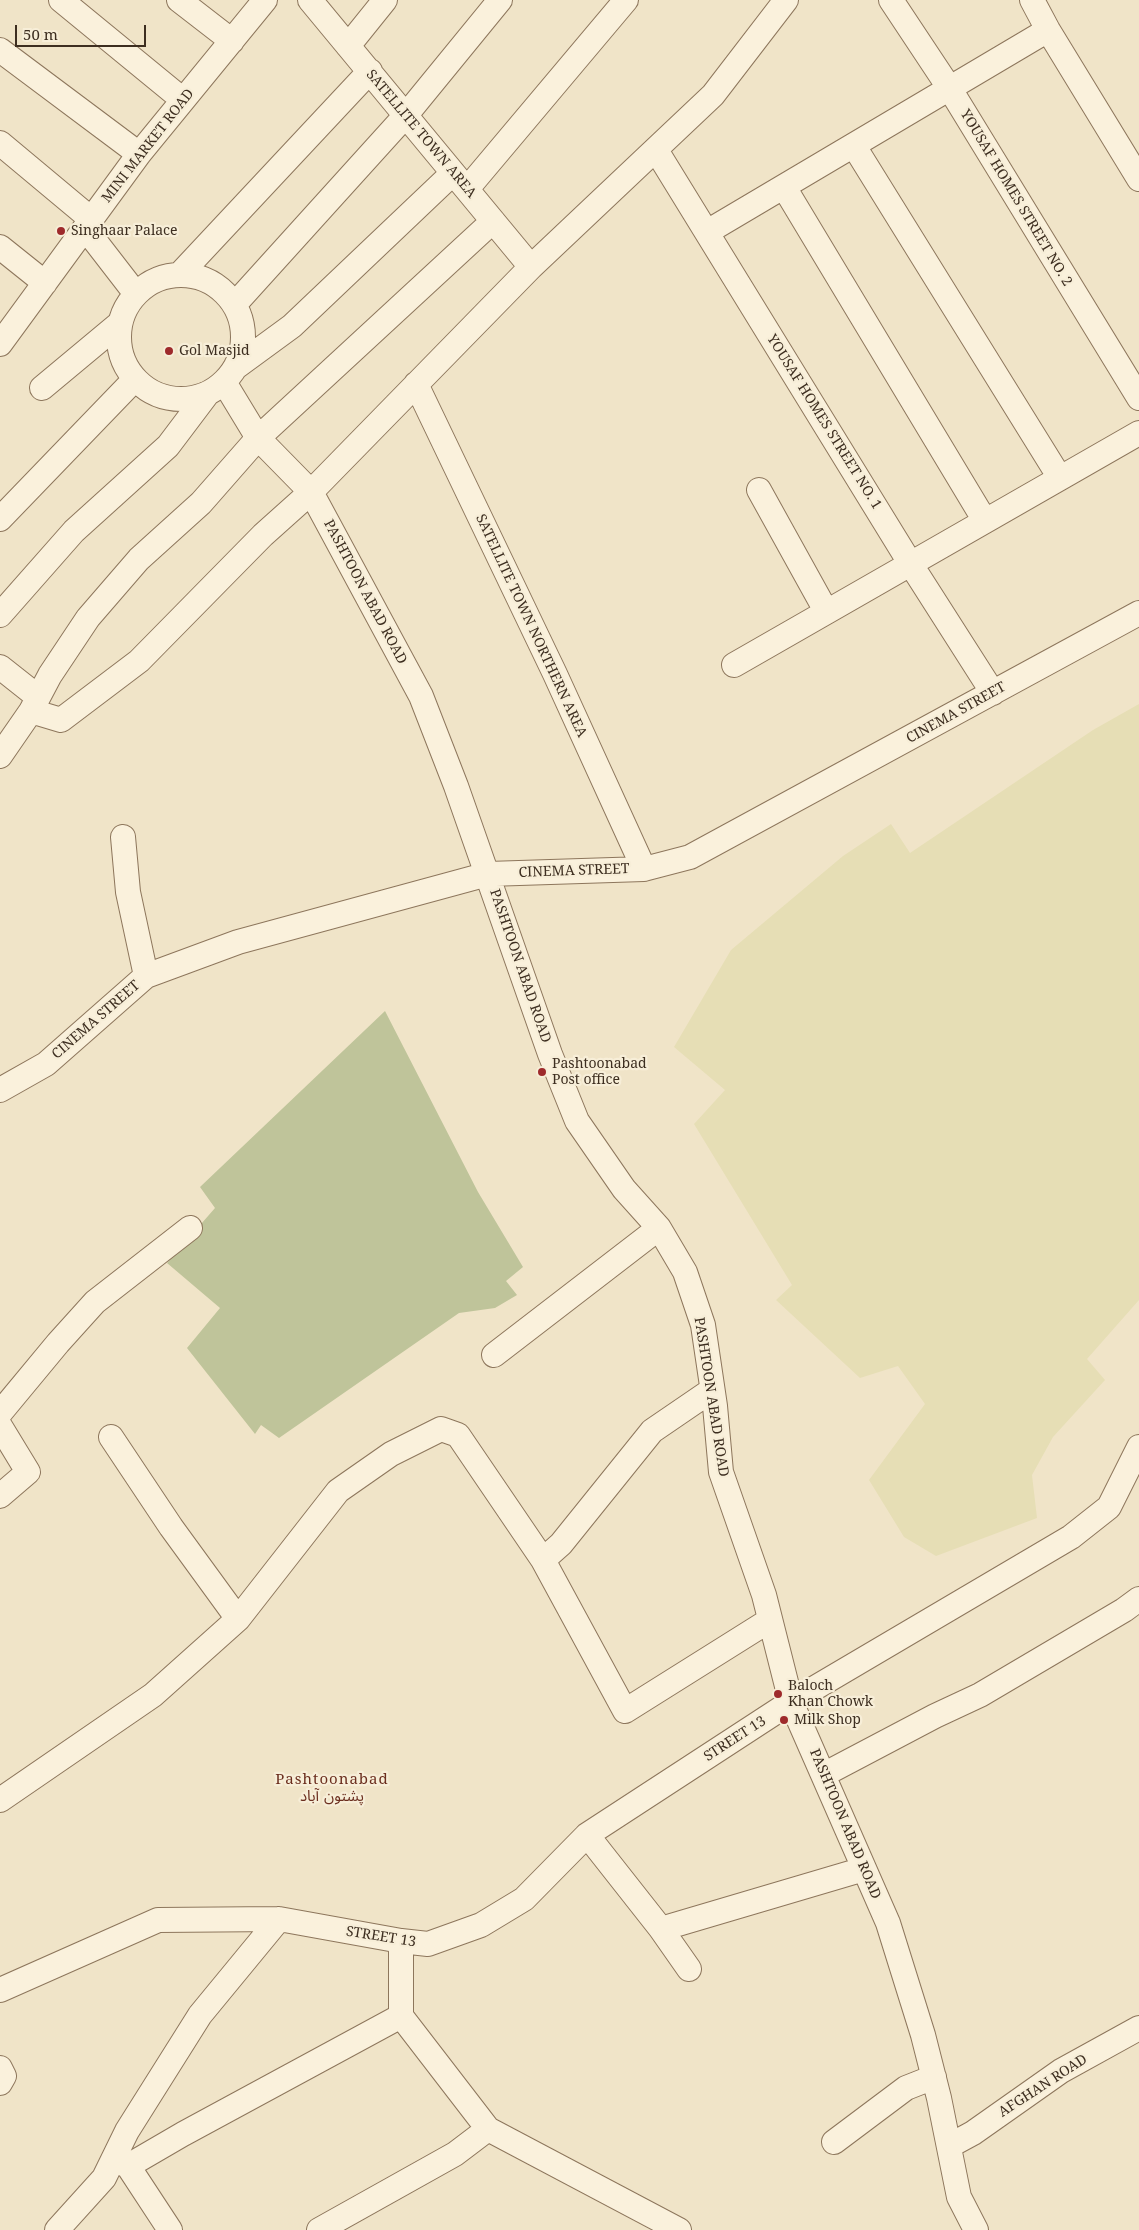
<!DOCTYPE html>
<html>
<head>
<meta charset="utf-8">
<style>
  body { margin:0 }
  #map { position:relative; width:1139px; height:2230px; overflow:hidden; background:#f0e4c8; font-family:"Noto Serif",serif }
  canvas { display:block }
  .scale { position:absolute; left:15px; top:25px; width:131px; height:22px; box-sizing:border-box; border:2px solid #3d2e20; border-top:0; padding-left:6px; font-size:15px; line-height:18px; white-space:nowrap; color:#3d2e20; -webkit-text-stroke:4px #f7eed8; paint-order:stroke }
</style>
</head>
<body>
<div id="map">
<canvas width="1139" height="2230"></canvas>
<div class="scale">50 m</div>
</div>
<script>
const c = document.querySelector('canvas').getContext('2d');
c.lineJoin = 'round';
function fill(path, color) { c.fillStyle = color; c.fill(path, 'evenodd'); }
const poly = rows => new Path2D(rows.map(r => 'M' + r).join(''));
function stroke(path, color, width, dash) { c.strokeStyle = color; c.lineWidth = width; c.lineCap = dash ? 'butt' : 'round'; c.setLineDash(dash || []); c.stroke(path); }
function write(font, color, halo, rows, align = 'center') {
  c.font = font + ' "Noto Serif","Noto Sans Arabic",serif'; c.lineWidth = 4.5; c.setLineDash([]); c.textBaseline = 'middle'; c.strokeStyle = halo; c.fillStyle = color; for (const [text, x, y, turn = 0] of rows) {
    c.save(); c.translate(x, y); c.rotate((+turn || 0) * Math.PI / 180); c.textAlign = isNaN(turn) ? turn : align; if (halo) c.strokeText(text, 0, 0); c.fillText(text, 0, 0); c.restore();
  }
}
const farmland = poly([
  [1139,704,1139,1300,1087,1359,1105,1380,1053,1437,1032,1475,1037,1518,936,1556,904,1537,869,1480,925,1404,898,1366,860,1378,776,1300,792,1285,694,1124,725,1090,674,1047,731,950,843,856,891,824,910,853,1093,730]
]);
const cemetery = poly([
  [385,1011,478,1192,523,1267,506,1281,517,1295,495,1308,459,1313,279,1438,261,1425,255,1434,187,1348,220,1308,167,1263,215,1208,200,1187]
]);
const minor = poly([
  [61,0,183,100],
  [179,0,232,41],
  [310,0,531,267],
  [891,0,950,89,1139,398],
  [1032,0,1048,30,1139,179],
  [348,46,385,0],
  [0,50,139,154],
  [0,143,91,219],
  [854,146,1060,478],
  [656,150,910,563,993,693],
  [784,187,985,521],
  [467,189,626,0],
  [85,228,136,294],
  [707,232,1048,30],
  [0,247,45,283],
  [181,273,370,71],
  '119 337a62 62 0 1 1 124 0a62 62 0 1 1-124 0Z',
  [235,304,406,115,500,0],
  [0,344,139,154,265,0],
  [236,367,292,326,453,173],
  [224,382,258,438,311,492,421,696,456,786,550,1054,577,1121,624,1189,659,1228,685,1272,703,1325,715,1406,721,1472,764,1595,791,1702,888,1923,923,2035,939,2098,959,2197,976,2230],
  [416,384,555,674,644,869],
  [42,388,120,323],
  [759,490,826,611],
  [0,519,135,379],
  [0,615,74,531,168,446,208,393],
  [734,665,1139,433],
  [0,667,38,697],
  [31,711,50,675,88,618,139,559,201,503,258,438,493,221],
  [0,756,31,711,61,720,139,661,263,535,311,492,531,267,713,95,786,0],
  [123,837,128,892,146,976],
  [0,1090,46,1064,146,976,238,942,488,874,644,869,690,857,1139,613],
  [494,1355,659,1228],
  [0,1413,58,1343,95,1302,190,1228],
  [0,1426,28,1472,0,1496],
  [111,1437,171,1527,238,1619],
  [543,1560,561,1544,652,1431,712,1390],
  [823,1775,935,1716,980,1695,1124,1610,1139,1599],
  [0,1800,153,1695,238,1619,338,1491,391,1454,441,1429,458,1435,543,1560,625,1711,770,1620],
  [587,1835,661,1929,689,1969],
  [661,1929,864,1869],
  [401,1941,401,2016,488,2129,679,2230],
  [0,1990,158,1920,279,1919,401,1941,428,1944,481,1925,524,1899,587,1835,791,1702,1071,1537,1109,1507,1139,1447],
  [0,2068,4,2076,0,2083],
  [834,2142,906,2088,934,2077],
  [949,2146,973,2133,1061,2071,1139,2028],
  [115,2160,128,2166,170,2230],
  [128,2166,183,2134,401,2016],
  [57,2230,104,2178,127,2131,200,2015,279,1919],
  [319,2230,455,2154,488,2129]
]);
const markers = [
  [61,231,5,"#9e2a2b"],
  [169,351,5,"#9e2a2b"],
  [542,1072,5,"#9e2a2b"],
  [778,1694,5,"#9e2a2b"],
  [784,1720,5,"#9e2a2b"]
];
const streetNames = [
  ["SATELLITE TOWN AREA",421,134,50],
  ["MINI MARKET ROAD",148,146,-52],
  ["YOUSAF HOMES STREET NO. 2",1016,198,59],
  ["YOUSAF HOMES STREET NO. 1",824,422,58],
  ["PASHTOON ABAD ROAD",365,592,62],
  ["SATELLITE TOWN NORTHERN AREA",531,626,65],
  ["CINEMA STREET",956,713,-29],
  ["CINEMA STREET",574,871,-2],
  ["PASHTOON ABAD ROAD",520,966,71],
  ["CINEMA STREET",96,1020,-41],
  ["PASHTOON ABAD ROAD",711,1397,81],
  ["STREET 13",735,1739,-33],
  ["PASHTOON ABAD ROAD",845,1824,67],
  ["STREET 13",381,1937,9],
  ["AFGHAN ROAD",1043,2086,-33]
];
const poiNames = [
  ["Singhaar Palace",71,231],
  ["Gol Masjid",179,351],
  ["Pashtoonabad",552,1064],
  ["Post office",552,1080],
  ["Baloch",788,1686],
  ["Khan Chowk",788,1702],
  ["Milk Shop",794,1720]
];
const neighbourhoodNames = [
  ["Pashtoonabad",332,1780],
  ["پشتون آباد",332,1797]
];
fill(farmland, '#e6deb5');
fill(cemetery, '#bfc49a');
stroke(minor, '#8d765c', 26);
stroke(minor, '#faf1dc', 24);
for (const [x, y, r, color] of markers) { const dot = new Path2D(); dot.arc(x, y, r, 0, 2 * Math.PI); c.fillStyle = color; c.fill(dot); stroke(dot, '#f7eed8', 2); }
write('14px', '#3d2e20', '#f7eed8', streetNames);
write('14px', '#3d2e20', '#f7eed8', poiNames, 'left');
c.letterSpacing = '1px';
write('15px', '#6b2e1e', '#f7eed8', neighbourhoodNames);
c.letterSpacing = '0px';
</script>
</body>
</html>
